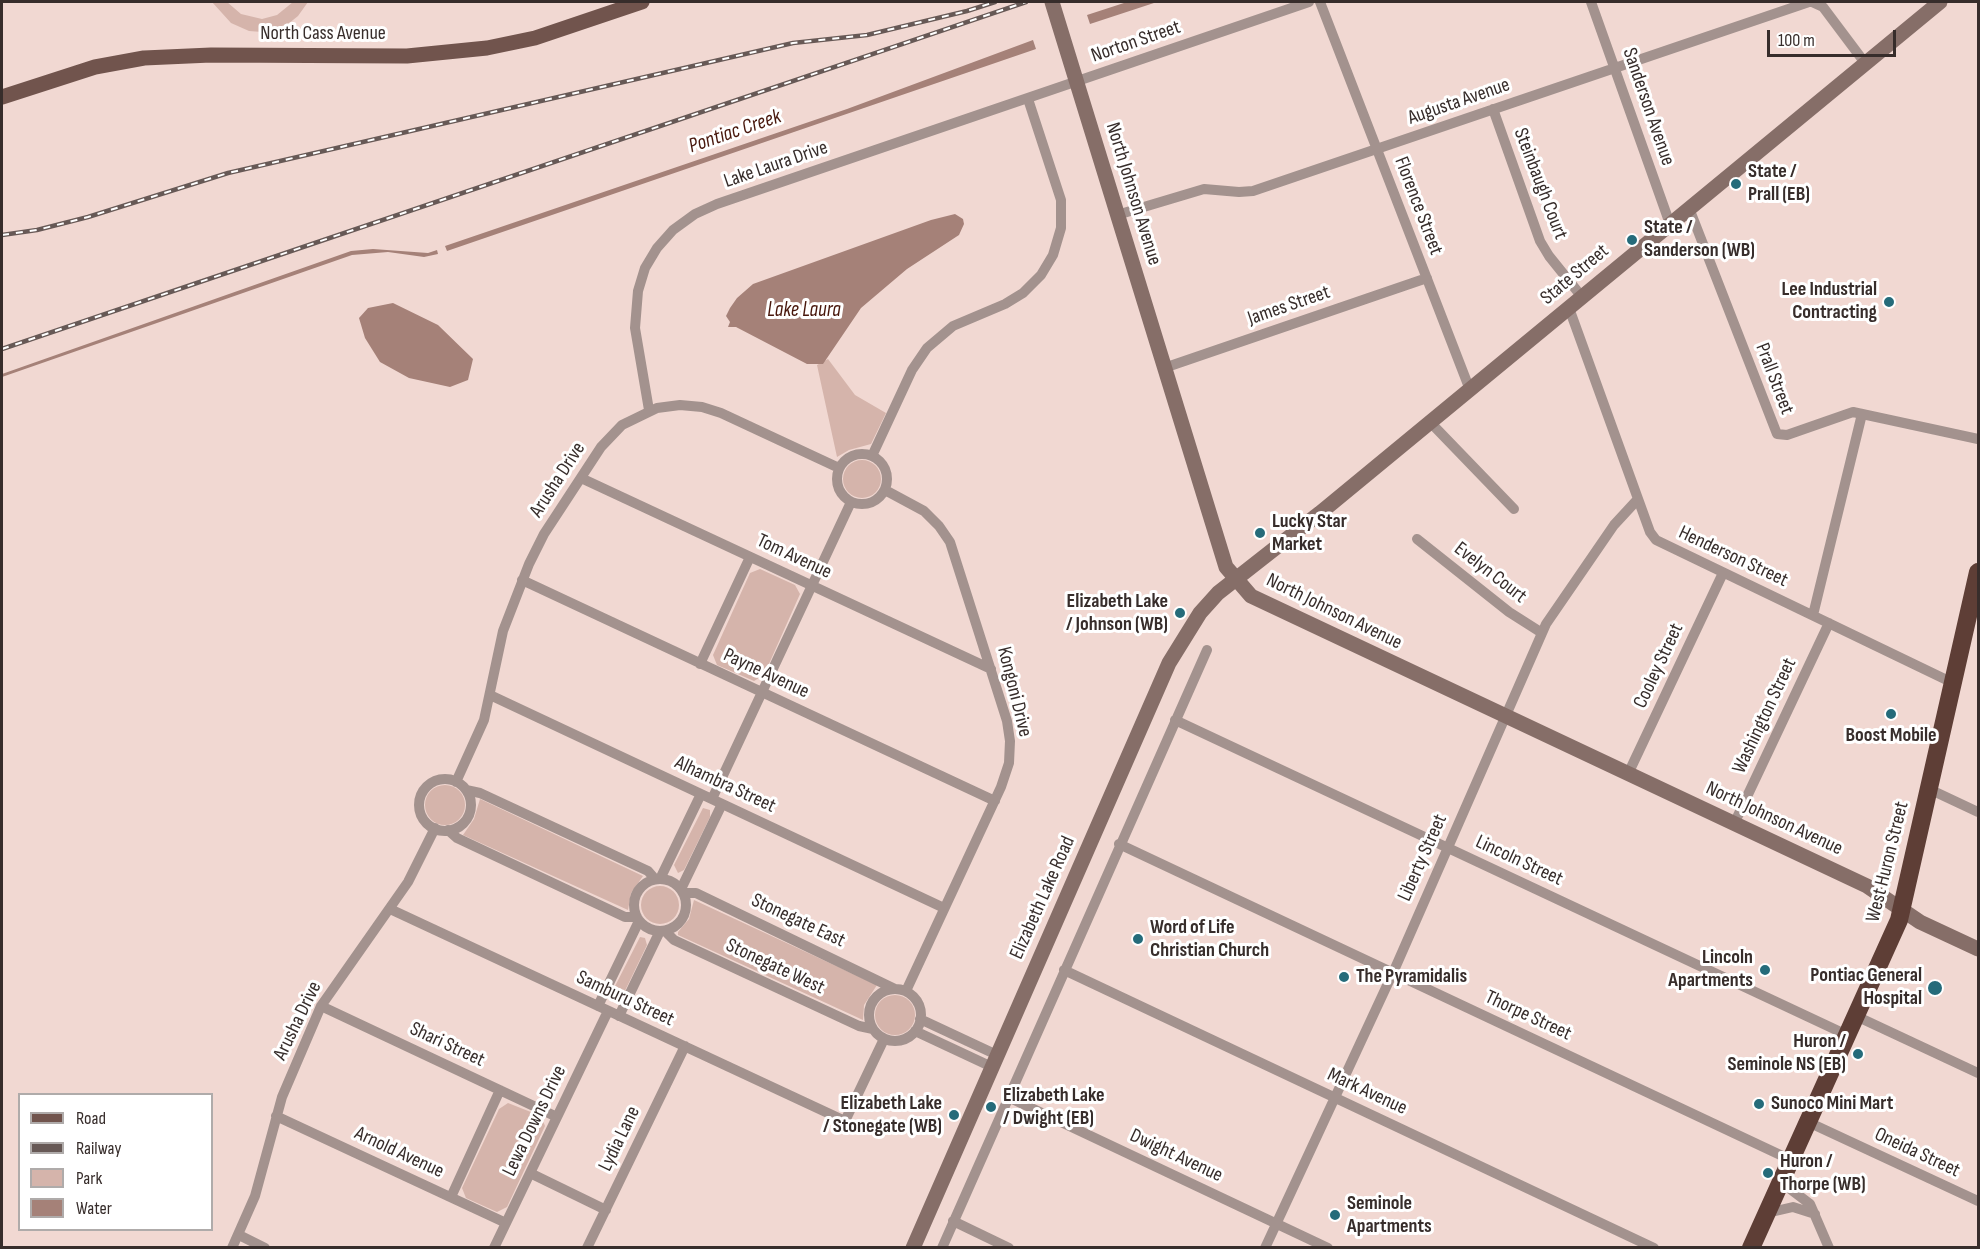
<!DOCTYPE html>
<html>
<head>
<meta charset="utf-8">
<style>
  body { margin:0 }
  #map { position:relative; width:1980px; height:1249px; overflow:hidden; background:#f1d8d2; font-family:"Sofia Sans Condensed",sans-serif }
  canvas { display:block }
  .frame { position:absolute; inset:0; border:3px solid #372d2b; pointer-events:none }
  .legend { position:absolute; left:18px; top:1093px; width:195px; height:138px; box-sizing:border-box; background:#fff; border:2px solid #afabaa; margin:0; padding:8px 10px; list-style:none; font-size:18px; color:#372d2b }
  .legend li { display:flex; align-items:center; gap:12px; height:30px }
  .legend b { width:30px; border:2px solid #afabaa }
  .scale { position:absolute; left:1767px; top:30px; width:129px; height:27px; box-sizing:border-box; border:3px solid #372d2b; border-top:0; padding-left:8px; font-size:18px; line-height:21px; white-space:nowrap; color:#372d2b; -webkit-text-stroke:4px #fff; paint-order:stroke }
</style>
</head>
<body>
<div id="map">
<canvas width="1980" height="1249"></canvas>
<div class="frame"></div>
<ul class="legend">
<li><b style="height:8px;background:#71544d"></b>Road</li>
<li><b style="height:8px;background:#675956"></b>Railway</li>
<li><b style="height:16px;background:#d5b4ab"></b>Park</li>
<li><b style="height:16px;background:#a58178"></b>Water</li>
</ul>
<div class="scale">100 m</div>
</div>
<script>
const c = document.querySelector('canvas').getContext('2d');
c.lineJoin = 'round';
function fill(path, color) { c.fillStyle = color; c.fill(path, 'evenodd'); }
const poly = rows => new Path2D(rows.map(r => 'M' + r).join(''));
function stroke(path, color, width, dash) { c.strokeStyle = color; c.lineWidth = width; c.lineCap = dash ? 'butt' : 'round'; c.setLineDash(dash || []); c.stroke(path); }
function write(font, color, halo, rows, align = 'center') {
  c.font = font + ' "Sofia Sans Condensed",sans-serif'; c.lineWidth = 6; c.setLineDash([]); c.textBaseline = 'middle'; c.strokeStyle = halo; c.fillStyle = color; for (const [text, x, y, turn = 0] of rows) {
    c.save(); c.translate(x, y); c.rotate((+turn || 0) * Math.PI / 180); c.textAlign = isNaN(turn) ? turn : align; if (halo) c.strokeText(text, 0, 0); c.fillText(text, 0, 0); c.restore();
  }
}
const green = poly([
  [212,2,227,2,241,14,262,19,277,15,293,2,308,2,298,16,288,24,262,32,249,31,231,23],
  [828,359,855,395,886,413,871,444,849,450,837,457,817,365],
  '843 479a19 19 0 1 1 38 0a19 19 0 1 1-38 0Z',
  [760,569,795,585,800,594,764,675,754,681,717,665,713,655,750,573],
  '425 805a20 20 0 1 1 40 0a20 20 0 1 1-40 0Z',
  [480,799,643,876,631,893,628,910,463,835,474,819],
  [703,808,710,810,710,817,684,870,678,873,674,865],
  '641 905a19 19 0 1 1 38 0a19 19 0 1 1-38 0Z',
  [694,900,877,985,864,1005,863,1020,678,935,678,932,689,919],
  [640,937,645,938,647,945,621,999,614,1002,611,994],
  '875 1015a20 20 0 1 1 40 0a20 20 0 1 1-40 0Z',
  [508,1103,541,1116,545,1126,507,1207,497,1212,466,1198,462,1188,499,1109]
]);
const water = poly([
  [1127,2,1157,2,1090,24,1087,15],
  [1033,40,1036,49,447,251,445,246,847,109],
  [955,214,963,219,964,224,959,235,907,269,861,308,823,364,807,364,736,327,728,327,730,322,726,316,730,308,737,298,753,284,931,220],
  [373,249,428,253,437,250,438,254,424,257,388,252,352,255,2,377,2,374,351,251],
  [393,303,438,325,473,359,468,380,450,387,409,378,380,362,365,338,359,318,368,308]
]);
const street = poly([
  [1320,2,1470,390],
  [1591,2,1670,224],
  [1812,2,1823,7,1865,63],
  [1493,109,1540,241,1549,256,1582,297],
  [1689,208,1777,434,1787,435,1853,412,1978,439],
  [1117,215,1204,189,1239,192,1253,191,1809,2],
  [1569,308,1650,532,1656,540,1953,683],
  [1164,368,1427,278],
  [649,410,635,328,638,291,645,268,657,248,673,230,695,214,717,204,1309,2],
  [1430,422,1514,509],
  '837 479a25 25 0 1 1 50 0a25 25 0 1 1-50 0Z',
  [872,456,912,370,927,348,953,326,1005,304,1023,293,1041,275,1053,255,1061,228,1061,200,1028,99],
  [581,478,991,669],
  [885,490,924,511,939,526,950,542,1007,721,1010,741,1009,763,1001,787,906,991],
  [1417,539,1509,612,1542,633],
  [522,580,995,801],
  [1813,615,1862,414],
  [700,664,750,557],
  [490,695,944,908],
  [1175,720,1847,1035],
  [1628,774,1723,573],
  '419 805a26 26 0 1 1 52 0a26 26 0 1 1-52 0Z',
  [456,782,484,720,503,631,529,564,544,534,601,447,622,425,657,408,680,405,702,407,721,413,839,468],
  [1929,789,1978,812],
  [466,790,480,793,648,871,655,879],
  [712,799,851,502],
  [1734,824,1829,623],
  [448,830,457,838,625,917,637,917],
  [1119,844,1791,1160],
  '634 905a26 26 0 1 1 52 0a26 26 0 1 1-52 0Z',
  [660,879,701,794],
  [681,889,722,804],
  [683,893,696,893,895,989],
  [390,909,845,1121,884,1039],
  [665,931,674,940,859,1026,873,1029],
  [1064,970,1654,1248],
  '869 1015a26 26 0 1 1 52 0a26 26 0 1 1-52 0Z',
  [321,1006,557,1117],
  [598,1006,639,921],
  [619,1016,660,931],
  [1856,1016,1978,1073],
  [920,1019,997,1055],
  [915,1031,992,1067],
  [1008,1097,1328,1248],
  [276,1116,506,1223],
  [1808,1122,1978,1201],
  [530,1173,606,1210],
  [1781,1182,1810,1204,1829,1248],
  [451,1197,500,1090],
  [1767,1213,1793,1207,1815,1214],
  [953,1221,1009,1248],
  [239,1235,265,1248],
  [232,1248,255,1196,282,1097,321,1006,408,882,435,828],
  [494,1248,608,1011],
  [587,1248,685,1046],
  [942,1248,1207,650],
  [1265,1248,1396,966,1546,624,1614,525,1638,499]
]);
const secondary = poly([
  [1052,2,1226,567,1251,596,1867,886,1920,922,1978,949],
  [913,1248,1169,663,1200,613,1218,593,1320,513,1940,2]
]);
const primary = poly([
  [2,97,95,67,144,58,211,55,407,56,487,48,535,38,642,2]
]);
const highway = poly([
  [1751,1248,1899,920,1978,572]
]);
const rail = poly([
  [2,235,37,230,88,217,228,173,793,43,867,35,967,11,995,2],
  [2,349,1026,2]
]);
const markers = [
  [1736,184,6,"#256b7a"],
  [1632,240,6,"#256b7a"],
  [1889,302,6,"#256b7a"],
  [1260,533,6,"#256b7a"],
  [1180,613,6,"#256b7a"],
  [1891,714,6,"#256b7a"],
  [1138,939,6,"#256b7a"],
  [1765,970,6,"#256b7a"],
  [1344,977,6,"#256b7a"],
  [1935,988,8,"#256b7a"],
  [1858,1054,6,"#256b7a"],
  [1759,1104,6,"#256b7a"],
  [991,1107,6,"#256b7a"],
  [954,1115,6,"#256b7a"],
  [1768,1173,6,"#256b7a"],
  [1335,1215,6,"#256b7a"]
];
const streetNames = [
  ["North Cass Avenue",323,34],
  ["Norton Street",1136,42,-19],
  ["Augusta Avenue",1459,102,-19],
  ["Sanderson Avenue",1648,107,71],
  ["Lake Laura Drive",776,165,-19],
  ["Steinbaugh Court",1540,184,69],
  ["North Johnson Avenue",1133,194,73],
  ["Florence Street",1418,206,69],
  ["State Street",1575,275,-40],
  ["James Street",1289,306,-19],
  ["Prall Street",1774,379,69],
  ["Arusha Drive",558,480,-57],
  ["Tom Avenue",794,557,25],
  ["Henderson Street",1733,557,25],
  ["Evelyn Court",1490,573,38],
  ["North Johnson Avenue",1334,612,26],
  ["Cooley Street",1659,666,-65],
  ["Payne Avenue",766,674,25],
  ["Kongoni Drive",1014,692,76],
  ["Washington Street",1765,716,-65],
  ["Alhambra Street",725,785,25],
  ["North Johnson Avenue",1774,819,25],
  ["Liberty Street",1423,858,-66],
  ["Lincoln Street",1519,861,25],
  ["West Huron Street",1888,862,-76],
  ["Elizabeth Lake Road",1043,898,-66],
  ["Stonegate East",798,921,25],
  ["Stonegate West",775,967,25],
  ["Samburu Street",625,999,25],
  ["Thorpe Street",1528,1016,25],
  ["Arusha Drive",298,1021,-64],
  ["Shari Street",447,1045,25],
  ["Mark Avenue",1367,1092,25],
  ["Lewa Downs Drive",535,1121,-64],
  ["Lydia Lane",620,1139,-64],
  ["Arnold Avenue",399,1153,25],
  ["Oneida Street",1917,1153,25],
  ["Dwight Avenue",1176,1156,25]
];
const poiNames = [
  ["State /",1748,172],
  ["Prall (EB)",1748,195],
  ["State /",1644,228],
  ["Sanderson (WB)",1644,251],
  ["Lee Industrial",1877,290,"right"],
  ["Contracting",1877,313,"right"],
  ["Lucky Star",1272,522],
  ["Market",1272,545],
  ["Elizabeth Lake",1168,602,"right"],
  ["/ Johnson (WB)",1168,625,"right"],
  ["Boost Mobile",1891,736,"center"],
  ["Word of Life",1150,928],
  ["Christian Church",1150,951],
  ["Lincoln",1753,958,"right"],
  ["Apartments",1753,981,"right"],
  ["Pontiac General",1922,976,"right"],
  ["Hospital",1922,999,"right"],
  ["The Pyramidalis",1356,977],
  ["Huron /",1846,1042,"right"],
  ["Seminole NS (EB)",1846,1065,"right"],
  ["Elizabeth Lake",1003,1096],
  ["/ Dwight (EB)",1003,1119],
  ["Elizabeth Lake",942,1104,"right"],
  ["/ Stonegate (WB)",942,1127,"right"],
  ["Sunoco Mini Mart",1771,1104],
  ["Huron /",1780,1162],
  ["Thorpe (WB)",1780,1185],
  ["Seminole",1347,1204],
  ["Apartments",1347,1227]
];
const waterNames = [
  ["Pontiac Creek",735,132,-19],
  ["Lake Laura",804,311]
];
fill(green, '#d5b4ab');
fill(water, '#a58178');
stroke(street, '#a3928e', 10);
stroke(secondary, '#866e68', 15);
stroke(primary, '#71544d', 15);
stroke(highway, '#5e3e36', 18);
stroke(rail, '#675956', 4.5);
stroke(rail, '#fff', 2, [7]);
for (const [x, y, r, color] of markers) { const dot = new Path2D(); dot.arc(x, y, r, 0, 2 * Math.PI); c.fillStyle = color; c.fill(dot); stroke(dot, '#fff', 2); }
write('20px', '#372d2b', '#fff', streetNames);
write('bold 20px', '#372d2b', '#fff', poiNames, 'left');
write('italic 21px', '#48170c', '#fff', waterNames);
</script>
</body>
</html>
